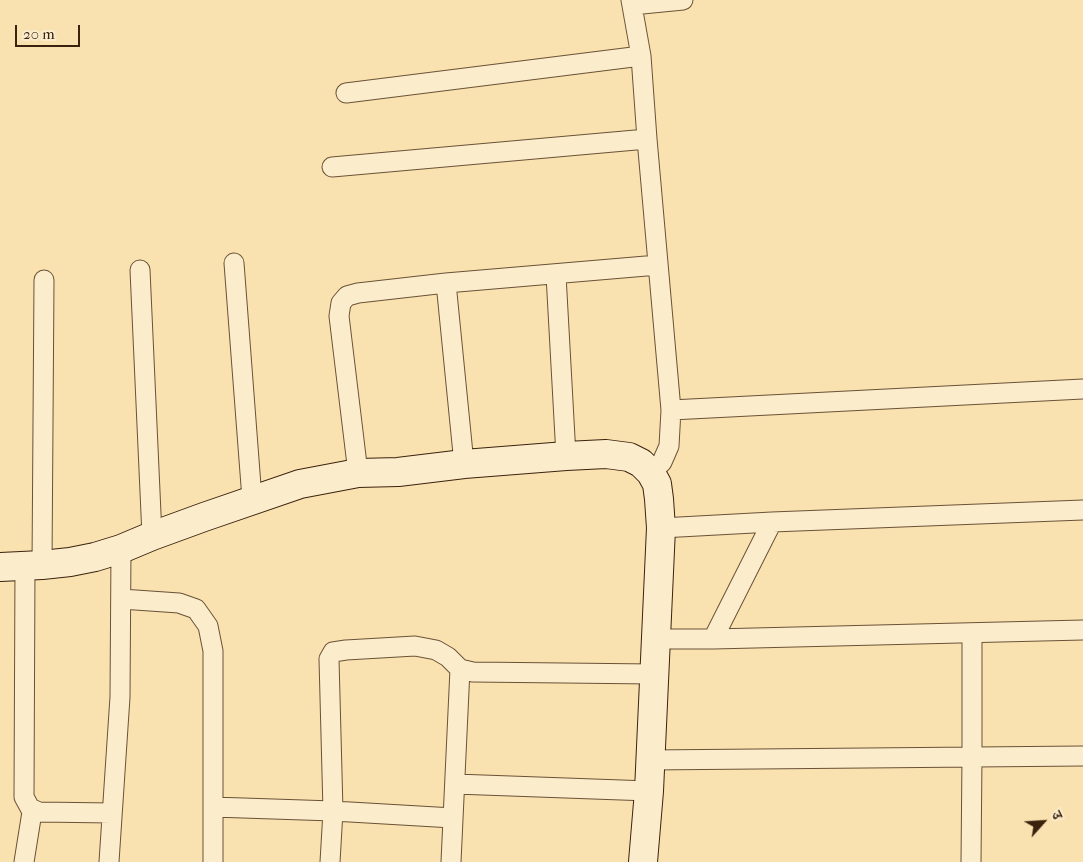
<!DOCTYPE html>
<html>
<head>
<meta charset="utf-8">
<style>
  body { margin:0 }
  #map { position:relative; width:1083px; height:862px; overflow:hidden; background:#f9e1b0; font-family:"IM FELL French Canon","Noto Serif Devanagari",serif }
  canvas { display:block }
  .north { position:absolute; left:1018px; top:797px; width:50px; height:50px; -webkit-text-stroke:4px #fbeccc; paint-order:stroke; rotate:64deg; font-size:14px; font-weight:700; line-height:20px; text-align:center; color:#3b220e }
  .north::after { content:''; display:block; margin:auto; width:18px; height:22px; background:#3b220e; clip-path:polygon(50% 0,100% 100%,50% 72%,0 100%) }
  .scale { position:absolute; left:15px; top:25px; width:65px; height:22px; box-sizing:border-box; border:2px solid #3b220e; border-top:0; padding-left:6px; font-size:15px; line-height:18px; white-space:nowrap; color:#3b220e; -webkit-text-stroke:4px #fbeccc; paint-order:stroke }
</style>
</head>
<body>
<div id="map">
<canvas width="1083" height="862"></canvas>
<div class="north">उ</div>
<div class="scale">20 m</div>
</div>
<script>
const c = document.querySelector('canvas').getContext('2d');
c.lineJoin = 'round';
const poly = rows => new Path2D(rows.map(r => 'M' + r).join(''));
function stroke(path, color, width, dash) { c.strokeStyle = color; c.lineWidth = width; c.lineCap = dash ? 'butt' : 'round'; c.setLineDash(dash || []); c.stroke(path); }
const street = poly([
  [631,0,641,56,647,139,671,410,669,446,662,462,651,473],
  [632,5,683,0],
  [346,93,641,56],
  [332,167,647,139],
  [234,263,252,499],
  [140,270,152,536],
  [556,275,566,456],
  [446,283,464,464],
  [671,410,1083,389],
  [358,473,339,316,341,303,347,296,358,293,446,283,658,265],
  [661,528,772,522,1083,510],
  [42,565,44,280],
  [25,566,24,797,30,808,39,812,112,813],
  [121,599,179,603,196,609,208,626,213,651,213,862],
  [656,639,713,639,1083,630],
  [713,639,772,522],
  [649,760,1083,756],
  [455,784,649,791],
  [213,807,333,811,453,818],
  [24,862,32,812,30,808],
  [109,862,120,697,121,549],
  [330,862,333,811,329,659,333,652,346,650,415,646,436,650,448,657,460,669,473,672,653,674],
  [451,862,460,669],
  [971,862,972,757,972,633]
]);
const secondary = poly([
  [0,567,42,565,70,562,95,557,121,549,152,536,204,517,300,484,358,473,398,472,464,464,566,456,606,454,629,457,641,463,651,473,657,484,659,499,661,528,649,791,643,862]
]);
stroke(street, '#6a5236', 21);
stroke(secondary, '#3b220e', 30);
stroke(street, '#fbeccc', 19);
stroke(secondary, '#fbeccc', 28);
</script>
</body>
</html>
